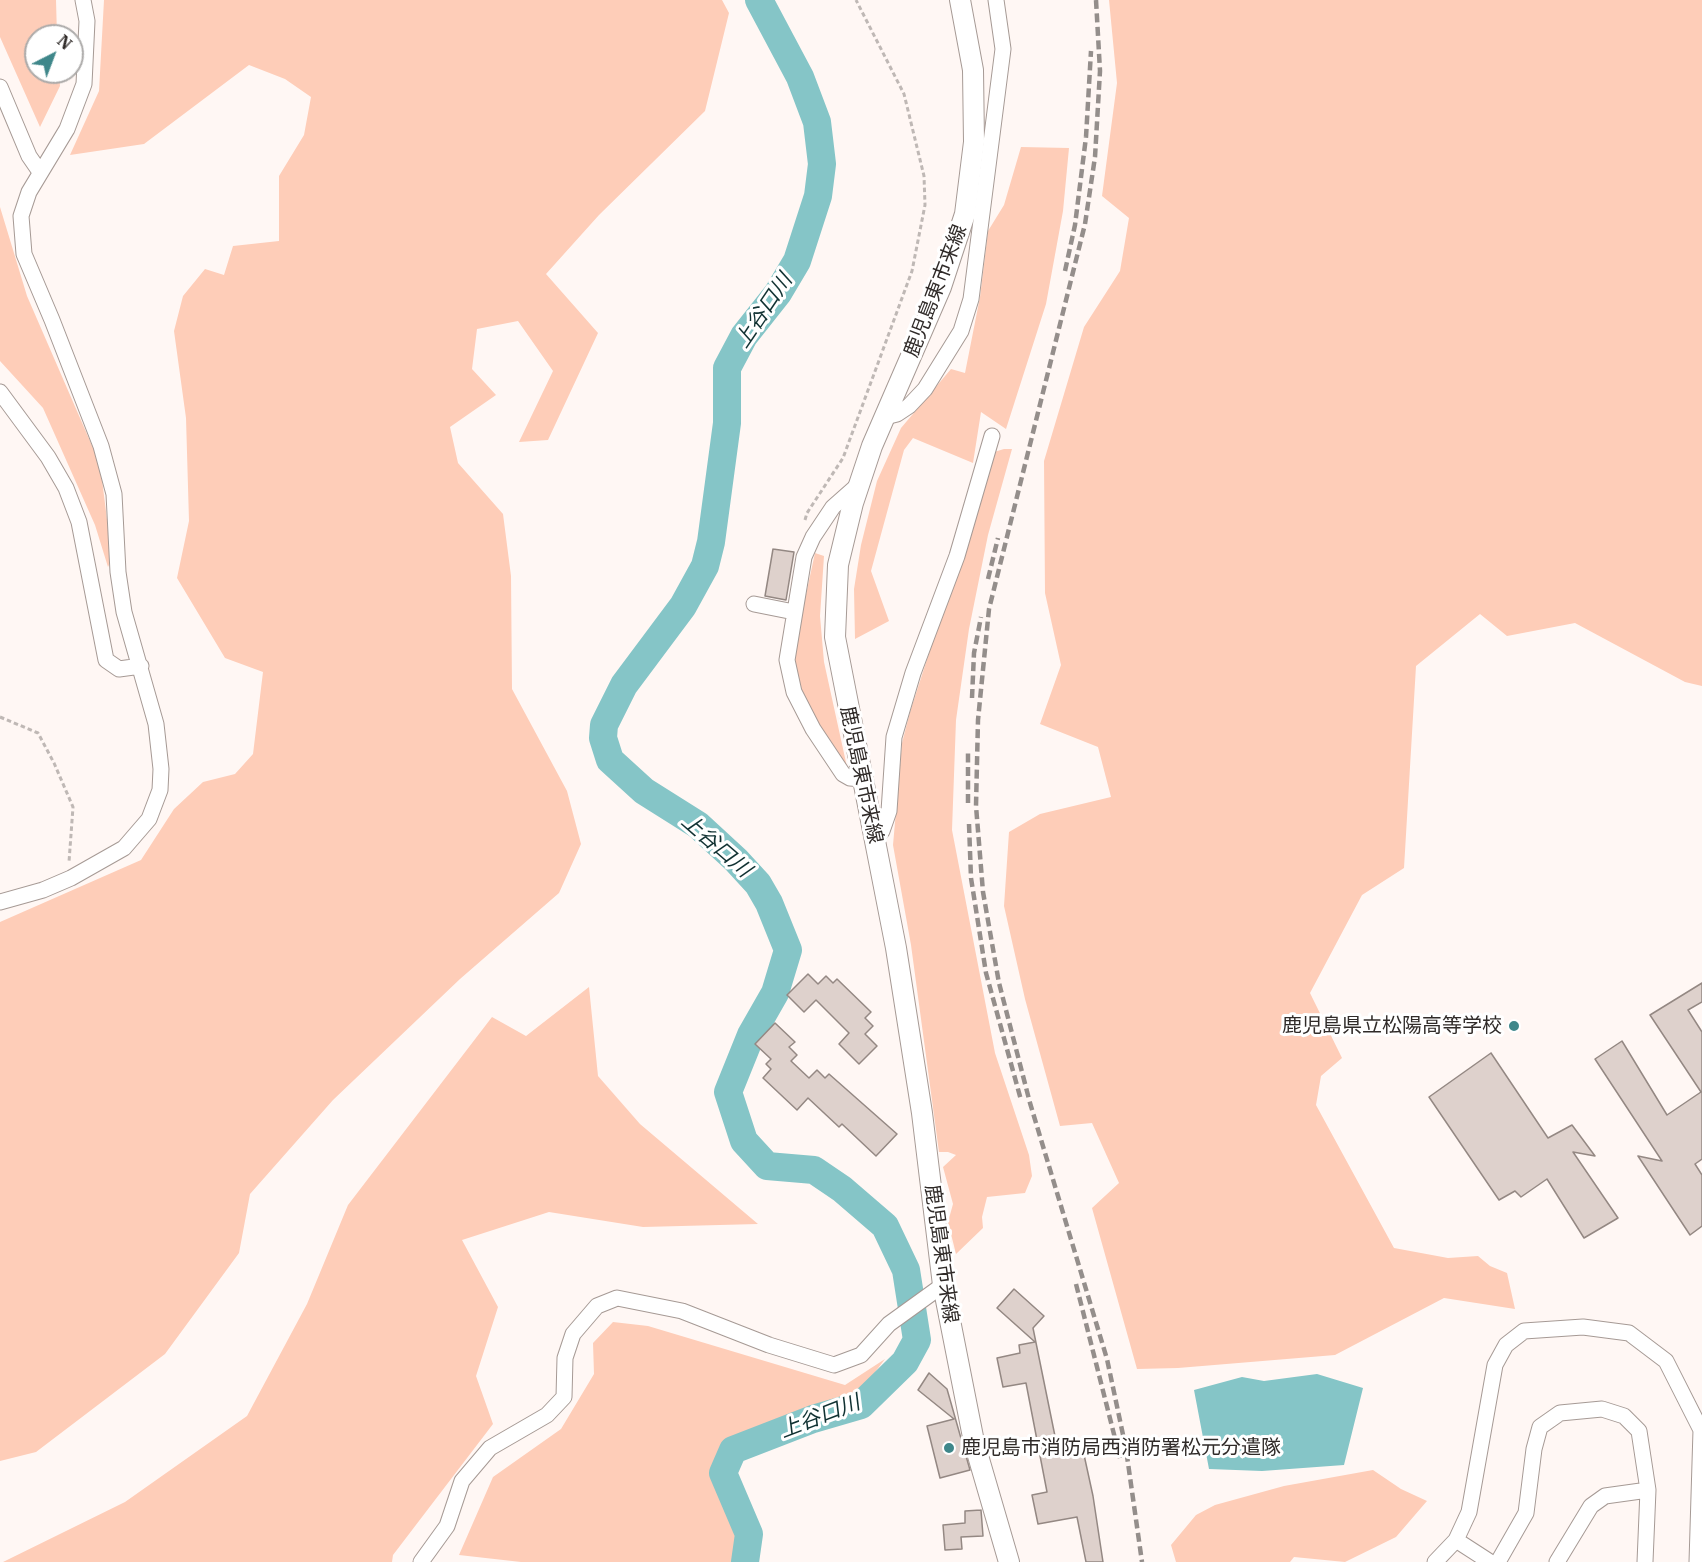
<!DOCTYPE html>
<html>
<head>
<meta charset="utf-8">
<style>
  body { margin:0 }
  #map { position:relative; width:1702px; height:1562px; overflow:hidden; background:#fff7f4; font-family:"IBM Plex Serif",serif }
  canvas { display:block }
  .north { position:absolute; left:24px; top:24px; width:60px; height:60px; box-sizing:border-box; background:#fff; border:2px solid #acaaa9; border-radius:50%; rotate:42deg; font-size:16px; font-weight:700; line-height:24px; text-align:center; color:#302b29 }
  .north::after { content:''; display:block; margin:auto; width:21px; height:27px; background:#3f878a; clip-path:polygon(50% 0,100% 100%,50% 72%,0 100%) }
</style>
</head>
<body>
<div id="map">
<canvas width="1702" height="1562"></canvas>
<div class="north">N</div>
</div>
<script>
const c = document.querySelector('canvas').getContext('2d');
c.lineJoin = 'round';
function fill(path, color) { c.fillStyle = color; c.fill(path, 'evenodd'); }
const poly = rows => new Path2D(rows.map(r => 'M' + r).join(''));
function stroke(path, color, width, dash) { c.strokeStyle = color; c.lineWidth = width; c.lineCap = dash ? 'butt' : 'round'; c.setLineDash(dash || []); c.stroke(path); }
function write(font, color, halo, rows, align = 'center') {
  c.font = font + ' "IBM Plex Serif","Noto Sans JP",serif'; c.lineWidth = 6; c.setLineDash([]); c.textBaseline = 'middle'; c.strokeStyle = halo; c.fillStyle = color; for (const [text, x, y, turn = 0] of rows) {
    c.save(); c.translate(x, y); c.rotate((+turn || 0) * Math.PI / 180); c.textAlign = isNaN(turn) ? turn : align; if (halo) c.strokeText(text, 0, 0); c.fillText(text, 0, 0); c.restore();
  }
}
const green = poly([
  [0,0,56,0,57,36,36,36,36,72,59,72,60,86,40,127,0,37],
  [104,0,722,0,729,13,705,111,599,215,546,274,598,333,548,440,519,442,553,371,518,321,477,329,472,369,496,395,450,427,458,463,503,514,511,576,512,689,567,791,581,844,559,893,460,979,333,1100,250,1194,239,1253,165,1354,36,1452,0,1461,0,922,141,860,174,809,203,782,235,774,253,754,263,672,225,658,177,578,189,521,186,418,174,331,183,296,205,269,224,275,233,246,279,241,279,176,304,135,311,97,285,79,249,65,144,144,70,155,99,91],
  [1109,0,1702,0,1702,686,1685,682,1575,623,1507,636,1480,614,1416,666,1404,868,1362,895,1310,993,1342,1058,1321,1076,1316,1105,1394,1248,1448,1258,1478,1256,1490,1266,1507,1273,1515,1309,1444,1298,1335,1355,1178,1368,1137,1369,1092,1208,1119,1183,1092,1123,1060,1126,1025,999,1004,906,1009,832,1040,814,1111,797,1098,747,1040,724,1061,665,1045,593,1044,461,1084,327,1120,271,1129,218,1102,196,1117,83],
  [1021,147,1069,148,1063,211,1046,304,1006,429,981,412,973,463,913,438,904,450,871,571,889,621,855,639,854,589,861,545,877,481,901,428,951,369,965,373,980,297,988,231,1004,205],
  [0,207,27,296,100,464,112,559,108,567,95,525,43,408,0,361],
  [1004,449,1012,449,988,535,969,629,956,720,952,830,995,1053,1029,1155,1032,1176,1025,1193,987,1197,982,1217,983,1228,956,1254,948,1222,953,1204,943,1167,956,1155,948,1152,939,1152,911,945,893,845,902,743,910,712,994,452],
  [815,553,824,556,820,616,824,662,847,767,813,718,799,685,794,664,795,645],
  [589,987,598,1076,640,1124,758,1224,643,1227,549,1212,462,1240,498,1307,476,1376,493,1424,393,1555,392,1562,3,1562,125,1502,247,1416,307,1304,348,1205,492,1017,526,1036],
  [613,1322,648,1326,845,1385,885,1359,857,1396,726,1443,714,1470,741,1533,737,1562,521,1562,459,1555,493,1477,561,1429,594,1374,593,1343],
  [1373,1470,1401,1489,1427,1501,1396,1537,1345,1562,1294,1557,1290,1562,1176,1562,1171,1545,1196,1515,1215,1505,1284,1486]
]);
const water = poly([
  [1317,1374,1363,1388,1344,1465,1262,1471,1209,1469,1194,1390,1242,1377,1264,1381]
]);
const river = poly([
  [745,1562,749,1534,723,1473,733,1450,813,1419,861,1405,905,1362,917,1340,906,1270,885,1226,842,1189,814,1170,767,1166,744,1141,728,1092,751,1035,775,993,788,950,769,903,758,884,736,860,698,825,644,791,610,760,603,738,604,725,624,685,683,606,705,566,711,542,727,423,727,368,744,336,778,293,797,261,818,196,822,164,817,122,800,77,759,0]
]);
const building = poly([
  [773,549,794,552,786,600,765,596,773,549],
  [808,974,818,984,826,976,833,983,837,979,871,1012,865,1018,873,1026,865,1034,877,1046,859,1064,839,1044,849,1033,816,1000,804,1012,787,995,808,974],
  [1702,983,1702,1002,1688,1010,1702,1032,1702,1159,1695,1164,1702,1175,1702,1226,1690,1235,1638,1156,1662,1161,1595,1059,1622,1041,1667,1115,1701,1092,1650,1015,1702,983],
  [775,1023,795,1042,789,1047,797,1055,791,1061,809,1078,817,1070,825,1078,829,1074,897,1134,876,1156,842,1124,839,1127,808,1098,797,1110,763,1078,771,1069,766,1064,771,1059,755,1044,775,1023],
  [1491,1053,1548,1138,1572,1125,1595,1156,1573,1152,1618,1218,1584,1238,1547,1179,1521,1197,1515,1191,1499,1200,1429,1097,1491,1053],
  [1014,1289,1044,1316,1033,1328,1057,1446,1081,1441,1093,1496,1103,1562,1086,1562,1077,1517,1038,1524,1032,1495,1047,1492,1026,1383,1003,1387,997,1358,1020,1353,1019,1345,1035,1342,997,1308,1014,1289],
  [929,1373,947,1389,970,1470,940,1478,927,1426,954,1419,918,1390,929,1373],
  [981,1510,983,1536,961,1537,962,1549,945,1550,943,1525,965,1523,965,1511,981,1510]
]);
const path = poly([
  [805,520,807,513,843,458,912,271,925,205,924,176,904,94,856,0],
  [0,717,38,733,54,763,73,807,69,862]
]);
const minor = poly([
  [0,87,29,156,40,172],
  [0,392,48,457,66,488,79,522,106,660,119,669,141,666],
  [885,417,897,414,909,406,925,389,961,331,971,299,1003,49,996,0],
  [859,484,833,507,813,537,804,557,787,660,794,692,813,729,843,774,850,778,862,779],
  [754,604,794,612],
  [874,839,882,831,889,811,894,737,913,673,957,556,992,436],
  [0,902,43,890,71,878,124,848,149,819,160,790,161,769,156,724,124,612,118,572,114,494,101,446,52,320,24,254,21,216,29,192,67,129,84,84,87,21,83,0],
  [1456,1540,1490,1562],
  [421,1562,447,1526,462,1481,490,1448,547,1415,564,1397,565,1358,573,1334,597,1306,617,1298,682,1311,769,1345,834,1365,861,1355,889,1324,943,1285],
  [1435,1562,1456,1540,1469,1512,1495,1365,1506,1345,1524,1331,1583,1327,1629,1333,1666,1361,1701,1430,1697,1562],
  [1498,1562,1526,1513,1534,1449,1540,1427,1560,1413,1602,1409,1624,1416,1639,1431,1648,1490,1645,1562],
  [1557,1562,1591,1506,1605,1496,1648,1490]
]);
const major = poly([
  [960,0,973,70,974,142,965,214,941,287,872,446,853,503,838,565,835,637,896,948,922,1113,943,1285,974,1442,1009,1562]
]);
const rail = poly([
  [1096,0,1100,71,1095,157,1085,224,989,609,978,720,976,806,983,892,999,983,1030,1103,1107,1359,1126,1449,1142,1562],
  [1065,271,1075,225,1086,137,1091,51],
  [988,579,998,538],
  [972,698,974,653,981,617],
  [968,803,968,752],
  [969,824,971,878,986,973,1021,1100],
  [1076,1284,1120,1458]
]);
const markers = [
  [1514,1026,6,"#3f878a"],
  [949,1448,6,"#3f878a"]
];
const streetNames = [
  ["鹿児島東市来線",936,291,-69],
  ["鹿児島東市来線",861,775,78],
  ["鹿児島東市来線",941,1254,82]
];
const poiNames = [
  ["鹿児島県立松陽高等学校",1502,1026],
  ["鹿児島市消防局西消防署松元分遣隊",961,1448,"left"]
];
const waterNames = [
  ["上谷口川",764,311,-56],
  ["上谷口川",716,846,41],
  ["上谷口川",820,1417,-21]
];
fill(green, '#fecdb8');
fill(water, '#85c5c7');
stroke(river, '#85c5c7', 28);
fill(building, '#ded1cc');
stroke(building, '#948883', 1.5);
stroke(minor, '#a69a95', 17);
stroke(major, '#a69a95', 22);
stroke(path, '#bfb8b5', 3, [4.5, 3]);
stroke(minor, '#fff', 15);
stroke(major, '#fff', 20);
stroke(rail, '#948e8b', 4.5, [9, 4.5]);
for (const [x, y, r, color] of markers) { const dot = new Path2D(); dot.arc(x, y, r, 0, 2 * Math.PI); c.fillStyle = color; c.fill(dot); stroke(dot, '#fff', 2); }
write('20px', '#302b29', '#fff', streetNames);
write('20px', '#302b29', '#fff', poiNames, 'right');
write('italic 21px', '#103132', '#fff', waterNames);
</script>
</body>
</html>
